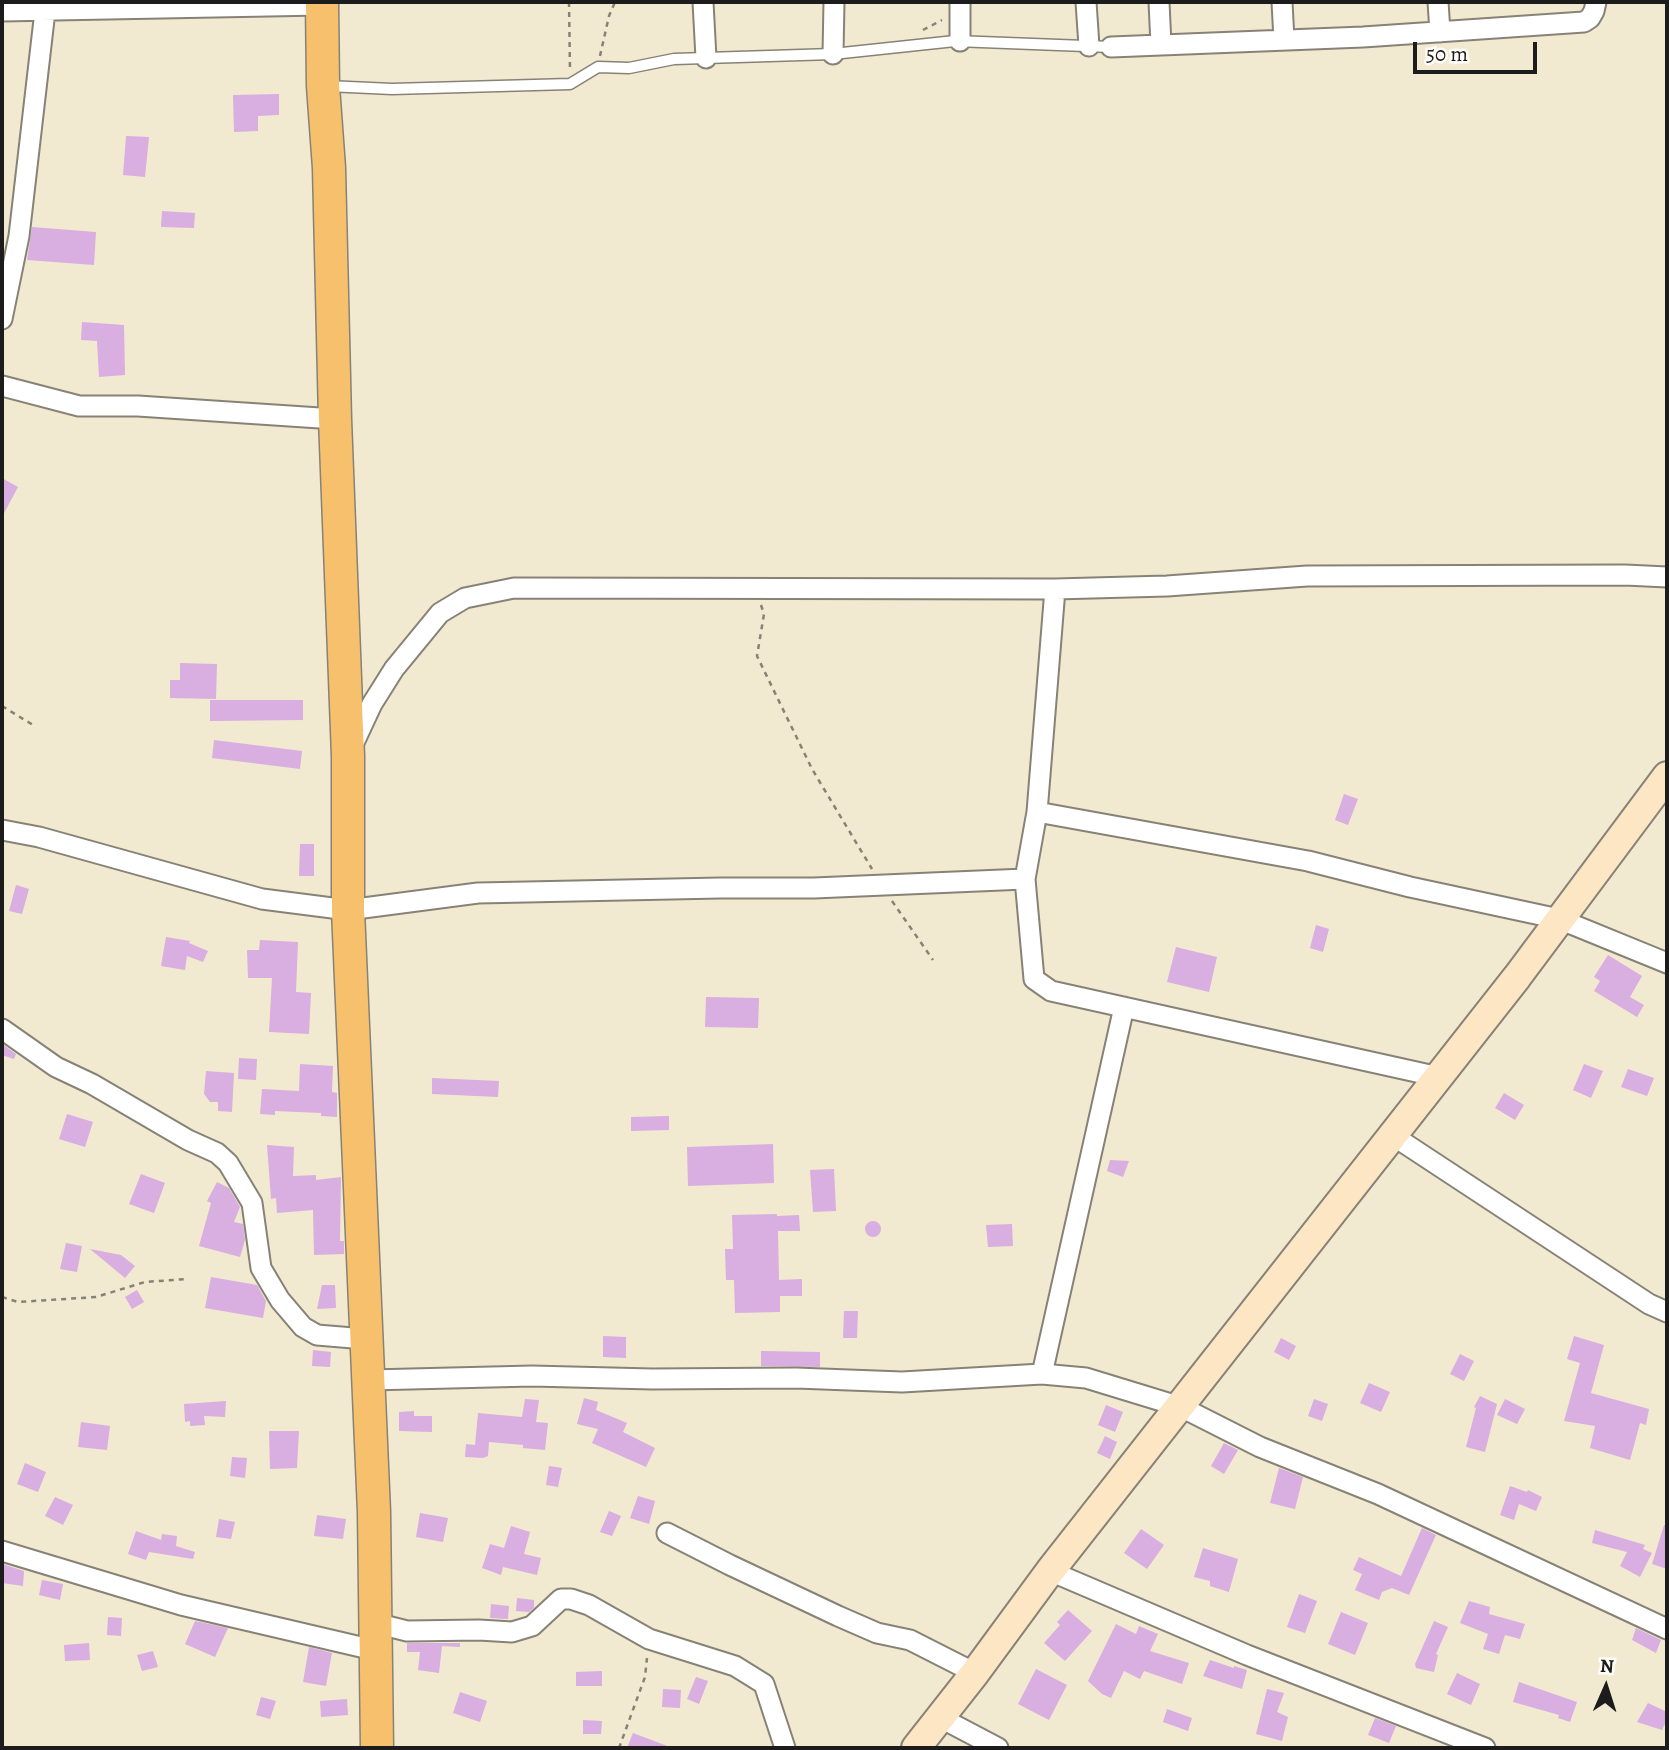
<!DOCTYPE html>
<html>
<head>
<meta charset="utf-8">
<style>
  body { margin:0 }
  #map { position:relative; width:1669px; height:1750px; overflow:hidden; background:#f2e9d1; font-family:Alegreya,serif }
  canvas { display:block }
  .frame { position:absolute; inset:0; border:4px solid #1c1c1c; pointer-events:none }
  .north { position:absolute; left:1571px; top:1652px; width:70px; height:70px; -webkit-text-stroke:5px #fdfcf7; paint-order:stroke; rotate:3deg; font-size:19px; font-weight:700; line-height:28px; text-align:center; color:#1c1c1c }
  .north::after { content:''; display:block; margin:auto; width:24px; height:32px; background:#1c1c1c; clip-path:polygon(50% 0,100% 100%,50% 72%,0 100%) }
  .scale { position:absolute; left:1413px; top:42px; width:124px; height:32px; box-sizing:border-box; border:4px solid #1c1c1c; border-top:0; padding-left:9px; font-size:21px; line-height:24px; white-space:nowrap; color:#1c1c1c; -webkit-text-stroke:5px #fdfcf7; paint-order:stroke }
</style>
</head>
<body>
<div id="map">
<canvas width="1669" height="1750"></canvas>
<div class="frame"></div>
<div class="north">N</div>
<div class="scale">50 m</div>
</div>
<script>
const c = document.querySelector('canvas').getContext('2d');
c.lineJoin = 'round';
function fill(path, color) { c.fillStyle = color; c.fill(path, 'evenodd'); }
const poly = rows => new Path2D(rows.map(r => 'M' + r).join(''));
function stroke(path, color, width, dash) { c.strokeStyle = color; c.lineWidth = width; c.lineCap = dash ? 'butt' : 'round'; c.setLineDash(dash || []); c.stroke(path); }
const building = poly([
  [279,94,279,115,258,116,258,131,234,132,233,95],
  [126,136,149,137,145,177,123,175],
  [162,211,195,213,194,228,161,227],
  [32,227,96,232,94,265,27,260],
  [82,322,124,325,125,375,99,377,97,341,81,340],
  [2,478,18,487,2,517],
  [180,663,217,664,216,699,170,698,170,680,180,680],
  [210,700,303,700,303,720,210,721],
  [214,740,302,751,300,769,212,758],
  [1344,794,1358,799,1348,825,1335,820],
  [300,844,314,844,314,876,299,876],
  [16,885,29,889,22,914,9,911],
  [1316,925,1329,929,1323,952,1310,948],
  [166,937,190,941,189,943,208,951,203,962,187,956,185,970,161,966],
  [260,940,298,942,296,992,311,993,309,1034,269,1032,272,978,248,978,247,950,259,950],
  [1176,947,1217,957,1209,992,1167,982],
  [1608,955,1642,976,1630,997,1644,1005,1637,1017,1594,991,1600,981,1594,977],
  [706,997,759,998,758,1028,705,1027],
  [2,1044,16,1054,14,1059,2,1055],
  [239,1058,257,1059,256,1080,238,1079],
  [300,1064,333,1066,332,1092,337,1093,337,1117,321,1116,321,1113,275,1111,275,1115,260,1114,262,1089,299,1091],
  [1584,1064,1603,1071,1591,1098,1573,1090],
  [1628,1069,1654,1078,1647,1096,1621,1087],
  [206,1071,234,1073,232,1112,218,1111,218,1102,210,1102,204,1094],
  [432,1078,499,1081,498,1097,432,1094],
  [1504,1093,1524,1105,1515,1120,1495,1108],
  [67,1114,93,1122,85,1147,59,1139],
  [669,1116,669,1130,631,1131,631,1117],
  [773,1144,774,1183,688,1186,687,1147],
  [267,1145,294,1147,293,1176,316,1175,316,1180,341,1177,340,1241,344,1241,344,1254,314,1255,313,1210,277,1213,276,1198,271,1199],
  [1110,1160,1129,1161,1123,1177,1107,1171],
  [834,1169,836,1211,813,1212,810,1170],
  [141,1174,165,1183,154,1213,129,1204],
  [217,1182,229,1188,240,1207,234,1222,243,1224,245,1240,240,1257,199,1246,211,1203,207,1201],
  [777,1214,777,1216,799,1215,800,1231,778,1231,779,1280,802,1279,802,1296,780,1296,780,1312,735,1313,734,1280,726,1280,725,1249,733,1249,732,1215],
  '865 1229a8 8 0 1 1 16 0a8 8 0 1 1-16 0Z',
  [1012,1224,1013,1246,988,1247,986,1225],
  [66,1243,82,1246,77,1272,60,1269],
  [90,1249,121,1255,135,1266,125,1278],
  [211,1277,257,1285,266,1301,263,1318,205,1308],
  [322,1285,335,1285,336,1308,317,1309],
  [137,1290,144,1302,132,1309,125,1297],
  [844,1311,858,1311,857,1338,843,1338],
  [603,1336,626,1337,626,1358,603,1357],
  [1574,1336,1604,1345,1591,1393,1649,1409,1646,1425,1640,1423,1630,1460,1590,1448,1595,1426,1564,1421,1580,1363,1567,1359],
  [1281,1338,1296,1346,1289,1360,1274,1352],
  [313,1350,331,1352,330,1367,312,1366],
  [761,1351,820,1352,820,1367,761,1366],
  [1460,1354,1474,1361,1464,1381,1450,1374],
  [1369,1383,1390,1392,1381,1412,1360,1403],
  [1480,1396,1497,1404,1485,1452,1466,1447,1476,1408,1474,1407],
  [584,1398,598,1402,596,1410,627,1423,623,1432,655,1448,646,1467,592,1443,598,1429,577,1424],
  [525,1399,539,1400,536,1422,548,1423,545,1450,523,1448,523,1445,489,1442,488,1456,483,1458,465,1457,466,1444,475,1445,478,1413,522,1417],
  [1314,1399,1328,1404,1322,1421,1308,1416],
  [1505,1399,1525,1409,1517,1424,1497,1415],
  [226,1401,225,1417,204,1416,205,1425,190,1426,190,1421,185,1422,184,1404],
  [1106,1405,1123,1412,1115,1432,1098,1425],
  [414,1411,414,1416,432,1416,432,1432,399,1431,399,1412],
  [81,1422,110,1426,107,1450,78,1447],
  [269,1431,299,1431,297,1468,270,1469],
  [1105,1436,1117,1442,1110,1459,1097,1453],
  [1224,1443,1238,1450,1224,1474,1211,1466],
  [232,1457,247,1458,245,1478,230,1476],
  [25,1463,46,1472,38,1492,17,1484],
  [549,1466,562,1468,558,1487,546,1485],
  [1279,1468,1303,1477,1295,1509,1270,1503],
  [1510,1486,1527,1492,1528,1490,1542,1497,1536,1511,1519,1504,1514,1520,1500,1515],
  [638,1496,655,1501,649,1524,630,1518],
  [55,1497,73,1505,63,1525,45,1516],
  [609,1511,621,1516,612,1536,600,1532],
  [420,1513,448,1518,443,1542,416,1537],
  [317,1515,346,1519,343,1539,314,1536],
  [219,1519,235,1522,231,1539,216,1537],
  [1664,1525,1667,1525,1667,1569,1652,1564],
  [511,1526,530,1532,524,1554,541,1558,537,1575,503,1567,501,1575,482,1568,490,1544,504,1548],
  [1422,1528,1436,1535,1409,1595,1392,1588,1382,1592,1379,1600,1355,1590,1362,1574,1353,1570,1359,1557,1401,1576],
  [1141,1529,1164,1545,1147,1569,1124,1553],
  [1595,1530,1645,1545,1643,1549,1652,1553,1640,1577,1620,1566,1627,1552,1592,1543],
  [136,1531,161,1540,162,1534,177,1536,176,1546,195,1552,193,1559,149,1552,146,1560,128,1554],
  [1203,1548,1238,1559,1229,1592,1210,1586,1210,1581,1194,1577],
  [2,1564,24,1571,23,1586,2,1583],
  [42,1580,63,1584,60,1600,39,1595],
  [1299,1594,1317,1601,1305,1633,1287,1627],
  [517,1598,534,1600,534,1608,529,1612,516,1611],
  [1469,1601,1490,1607,1489,1614,1525,1624,1520,1639,1505,1635,1499,1654,1483,1649,1488,1634,1460,1623],
  [491,1604,509,1606,508,1619,490,1618],
  [1068,1610,1092,1631,1065,1661,1044,1643,1060,1625,1057,1622],
  [1341,1612,1368,1623,1355,1655,1328,1644],
  [108,1617,122,1618,121,1636,107,1635],
  [195,1621,228,1628,215,1657,185,1644],
  [1434,1621,1448,1627,1436,1654,1438,1655,1434,1672,1416,1668,1415,1664],
  [1116,1624,1136,1634,1139,1626,1158,1634,1150,1651,1189,1663,1182,1684,1144,1671,1140,1679,1124,1671,1111,1698,1102,1694,1088,1681],
  [1636,1628,1661,1640,1656,1653,1632,1640],
  [89,1643,90,1660,65,1661,64,1645],
  [407,1643,460,1643,460,1647,442,1646,439,1673,418,1670,420,1652,407,1652],
  [309,1647,332,1653,326,1686,303,1682],
  [153,1651,158,1667,142,1671,137,1655],
  [1210,1660,1234,1668,1234,1666,1247,1670,1242,1689,1203,1676],
  [1036,1669,1067,1685,1049,1720,1018,1704],
  [602,1671,602,1686,576,1686,576,1672],
  [1457,1673,1480,1684,1471,1705,1447,1694],
  [696,1677,708,1681,699,1704,687,1699],
  [1519,1682,1577,1702,1570,1722,1558,1718,1559,1715,1513,1702],
  [663,1689,681,1690,680,1708,662,1707],
  [1267,1689,1284,1693,1277,1712,1288,1717,1282,1741,1256,1734],
  [460,1692,487,1701,480,1722,453,1713],
  [261,1697,276,1701,270,1719,256,1715],
  [347,1699,348,1715,321,1717,320,1701],
  [1648,1703,1667,1712,1667,1720,1662,1730,1637,1722],
  [1167,1709,1192,1718,1188,1731,1163,1722],
  [1375,1718,1396,1726,1389,1743,1368,1735],
  [583,1720,602,1721,601,1734,583,1734],
  [633,1733,670,1747,670,1748,627,1748]
]);
const path = poly([
  [569,2,570,70],
  [923,30,942,20],
  [600,56,609,16,615,2],
  [761,605,764,614,757,656,812,769,872,869],
  [2,706,33,725],
  [892,901,933,960],
  [2,1297,18,1302,96,1297,145,1282,187,1279],
  [619,1748,645,1677,647,1658]
]);
const lane = poly([
  [327,86,392,89,570,84,598,67,629,68,674,59,833,54,955,41,1111,47]
]);
const street = poly([
  [703,2,706,58],
  [1086,2,1089,46],
  [1159,2,1161,45],
  [1282,2,1284,40],
  [1438,2,1440,32],
  [2,11,322,5],
  [960,41,960,2],
  [1111,47,1363,37,1584,22,1590,18,1594,11,1596,2],
  [833,54,834,2],
  [2,319,19,236,45,11],
  [2,386,79,406,138,406,335,419],
  [1055,589,1037,812,1025,879,1034,979,1051,991,1439,1077],
  [351,749,372,704,394,669,440,613,465,598,514,588,1055,589,1167,586,1307,576,1625,575,1667,577],
  [1037,812,1308,861,1410,887,1559,919,1667,963],
  [2,830,39,837,262,899,348,910,478,893,720,888,814,888,1025,879],
  [2,1029,56,1067,92,1084,188,1140,217,1153,228,1163,252,1203,261,1268,280,1300,303,1327,317,1335,365,1339],
  [1392,1135,1649,1304,1667,1312],
  [1042,1374,1124,1007],
  [370,1380,532,1376,652,1379,796,1378,902,1382,1042,1374,1086,1378,1181,1407,1260,1447,1378,1494,1667,1629],
  [667,1533,730,1565,838,1616,877,1633,910,1640,975,1673],
  [2,1551,181,1605,378,1651],
  [1050,1571,1247,1655,1485,1748],
  [375,1623,407,1631,479,1630,512,1632,532,1626,561,1599,571,1599,589,1605,649,1639,735,1666,764,1684,785,1748],
  [941,1718,998,1748]
]);
const secondary = poly([
  [916,1748,975,1673,1050,1571,1517,977,1667,776]
]);
const primary = poly([
  [322,2,323,86,329,168,335,419,348,756,348,910,374,1512,377,1748]
]);
fill(building, '#d9aee0');
stroke(lane, '#878276', 13);
stroke(street, '#878276', 23);
stroke(secondary, '#878276', 32);
stroke(primary, '#878276', 35);
stroke(path, '#878276', 2.5, [5, 5]);
stroke(lane, '#fff', 10);
stroke(street, '#fff', 19);
stroke(secondary, '#fce6c4', 28);
stroke(primary, '#f7c06c', 32);
</script>
</body>
</html>
